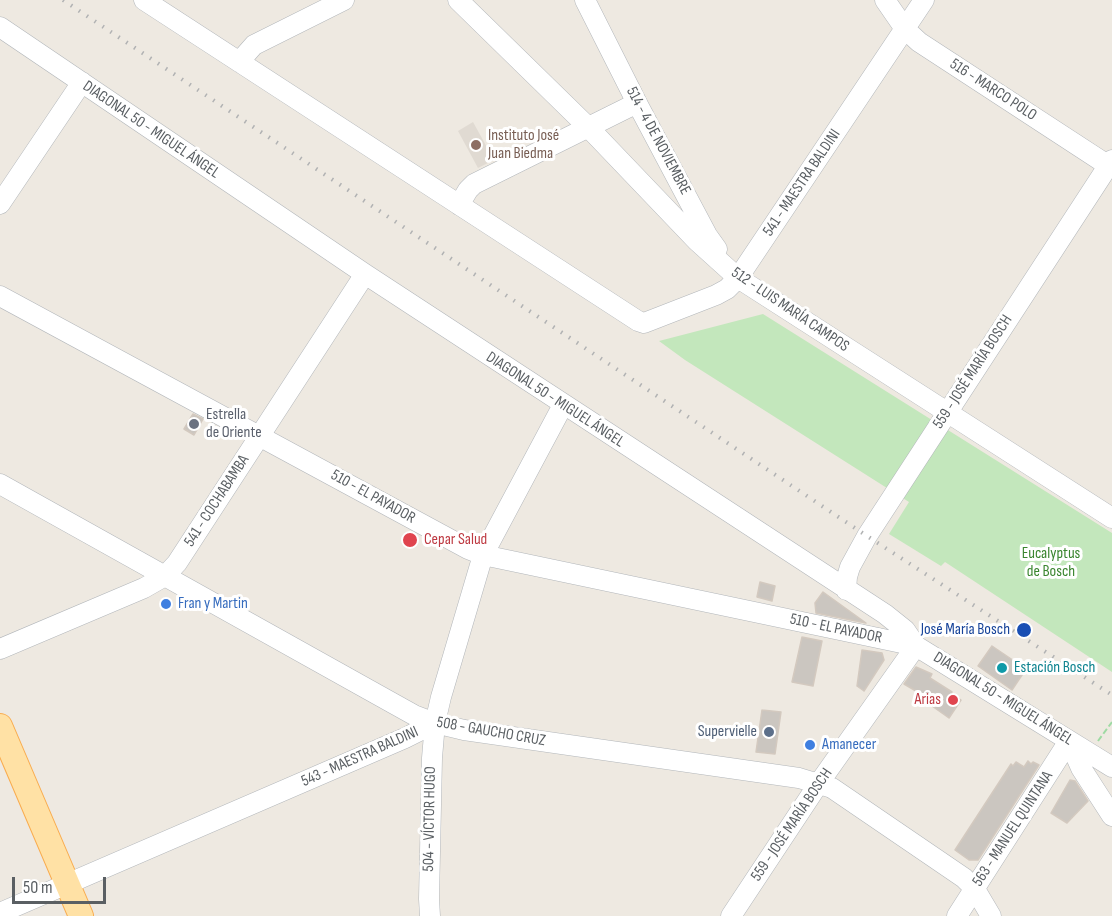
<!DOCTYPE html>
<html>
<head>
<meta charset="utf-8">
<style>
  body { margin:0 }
  #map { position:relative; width:1112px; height:916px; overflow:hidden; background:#eee9e1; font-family:"Sofia Sans Condensed",sans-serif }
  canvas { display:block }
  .scale { position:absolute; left:12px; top:877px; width:94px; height:27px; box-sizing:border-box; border:3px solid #5a5f63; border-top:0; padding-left:8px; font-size:18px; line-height:21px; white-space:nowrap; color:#5a5f63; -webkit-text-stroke:4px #fff; paint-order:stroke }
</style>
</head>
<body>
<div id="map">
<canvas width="1112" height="916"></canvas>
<div class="scale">50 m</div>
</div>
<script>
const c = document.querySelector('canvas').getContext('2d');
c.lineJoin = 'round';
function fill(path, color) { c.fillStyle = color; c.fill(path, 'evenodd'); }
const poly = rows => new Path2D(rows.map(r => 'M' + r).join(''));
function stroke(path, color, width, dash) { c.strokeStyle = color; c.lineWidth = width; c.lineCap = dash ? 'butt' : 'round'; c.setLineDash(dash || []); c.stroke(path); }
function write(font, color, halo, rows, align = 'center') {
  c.font = font + ' "Sofia Sans Condensed",sans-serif'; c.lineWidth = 6; c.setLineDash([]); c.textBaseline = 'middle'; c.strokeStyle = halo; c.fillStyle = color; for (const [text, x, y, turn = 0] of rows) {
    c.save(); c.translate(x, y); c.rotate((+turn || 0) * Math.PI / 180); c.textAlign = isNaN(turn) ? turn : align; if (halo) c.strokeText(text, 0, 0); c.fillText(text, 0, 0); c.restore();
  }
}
const education = poly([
  [473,122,494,160,478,168,458,131]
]);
const green = poly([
  [763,314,1112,533,1112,672,945,562,941,566,889,534,909,502,685,360,659,341]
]);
const building = poly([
  [193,414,203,419,194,435,184,429,193,414],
  [760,582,775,586,772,601,757,597,760,582],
  [823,592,866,623,816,613,815,603,823,592],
  [802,637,822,641,813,686,792,682,802,637],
  [992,646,1026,669,1012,690,978,666,992,646],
  [862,650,882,653,884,660,864,691,857,686,862,650],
  [916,667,932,674,930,678,952,692,951,693,961,700,949,718,932,706,933,701,904,684,916,667],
  [762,710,781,712,775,754,756,752,762,710],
  [1028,761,1031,764,1033,762,1039,765,978,860,969,860,955,850,1011,764,1013,766,1016,762,1024,767,1028,761],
  [1070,780,1075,781,1088,801,1067,823,1051,813,1070,780]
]);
const path = poly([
  [1098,741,1112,722]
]);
const minor = poly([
  [144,0,638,321,644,323,716,295,727,289,738,278,924,0],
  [458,0,589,128,697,241,738,278,1112,518],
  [585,0,637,103,707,235,717,249],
  [885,0,905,29,919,42,1112,168],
  [0,27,365,274,885,614,905,630,916,646,1112,767],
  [239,62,254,45,344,0],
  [0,204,82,82],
  [459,205,468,190,474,184,637,103],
  [0,296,468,549,483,555,916,646],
  [0,484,396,705,414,715,435,723,464,730,799,778,832,788,964,878,975,889,991,916],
  [846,590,847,577,850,567,867,536,1112,160],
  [0,649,144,588,165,576,177,563,365,274],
  [1069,741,1081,768,1112,816],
  [0,913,405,738,435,723],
  [430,916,429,899,432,758,435,723,441,697,483,555,563,405],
  [731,916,819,783,916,646],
  [957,916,1069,741]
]);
const major = poly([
  [0,726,81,916]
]);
const rail = poly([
  [63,0,867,536,1112,695]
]);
const markers = [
  [476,145,6,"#8d6e63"],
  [194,424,6,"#6b7280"],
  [410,540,8,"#e0444e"],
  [166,604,6,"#3f7fe0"],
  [1024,630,8,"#1a4fb4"],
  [1002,668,6,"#0f9aa8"],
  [953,700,6,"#e0444e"],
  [769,732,6,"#5c6f8a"],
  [810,745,6,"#3f7fe0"]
];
const streetNames = [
  ["516 - MARCO POLO",993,90,33],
  ["DIAGONAL 50 - MIGUEL ÁNGEL",151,130,34],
  ["514 - 4 DE NOVIEMBRE",658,141,62],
  ["541 - MAESTRA BALDINI",802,183,-56],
  ["512 - LUIS MARÍA CAMPOS",790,310,34],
  ["559 - JOSÉ MARÍA BOSCH",973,372,-57],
  ["DIAGONAL 50 - MIGUEL ÁNGEL",555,400,33],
  ["510 - EL PAYADOR",373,497,29],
  ["541 - COCHABAMBA",217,501,-57],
  ["510 - EL PAYADOR",836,629,12],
  ["DIAGONAL 50 - MIGUEL ÁNGEL",1003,699,32],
  ["508 - GAUCHO CRUZ",491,732,10],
  ["543 - MAESTRA BALDINI",360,757,-24],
  ["504 - VÍCTOR HUGO",430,819,-89],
  ["559 - JOSÉ MARÍA BOSCH",792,825,-56],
  ["563 - MANUEL QUINTANA",1013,829,-57]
];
const educationNames = [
  ["Instituto José",488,136],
  ["Juan Biedma",488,154]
];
const worshipNames = [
  ["Estrella",206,415],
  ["de Oriente",206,433]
];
const healthNames = [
  ["Cepar Salud",424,540],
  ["Arias",941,700,"right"]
];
const parkNames = [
  ["Eucalyptus",1051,554],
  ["de Bosch",1051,572]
];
const shopNames = [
  ["Fran y Martin",178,604],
  ["Amanecer",822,745]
];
const transitNames = [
  ["José María Bosch",1010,630]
];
const cultureNames = [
  ["Estación Bosch",1014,668]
];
const serviceNames = [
  ["Supervielle",757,732]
];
fill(education, '#e0dad2');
fill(green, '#c3e7bc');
fill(building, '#cbc6c0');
stroke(building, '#d3c9bf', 1.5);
stroke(minor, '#b2b6ba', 21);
stroke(major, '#f9ac4f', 26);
stroke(path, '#9edaa3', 2, [6, 3]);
stroke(minor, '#fff', 20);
stroke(major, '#ffe1a5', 24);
stroke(rail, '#b1b2b3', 4, [1.5, 8]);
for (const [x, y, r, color] of markers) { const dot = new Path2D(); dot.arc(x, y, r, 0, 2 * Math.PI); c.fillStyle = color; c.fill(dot); stroke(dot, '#fff', 2); }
write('16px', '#5a5f63', '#fff', streetNames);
write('16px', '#785e54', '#fff', educationNames, 'left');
write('16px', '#5b616d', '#fff', worshipNames, 'left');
write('16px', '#be3a42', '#fff', healthNames, 'left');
write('16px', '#3a852f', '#fff', parkNames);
write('16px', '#366cbe', '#fff', shopNames, 'left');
write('16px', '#164399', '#fff', transitNames, 'right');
write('16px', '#0d838f', '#fff', cultureNames, 'left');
write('16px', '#4e5e75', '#fff', serviceNames, 'right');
</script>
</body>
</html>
